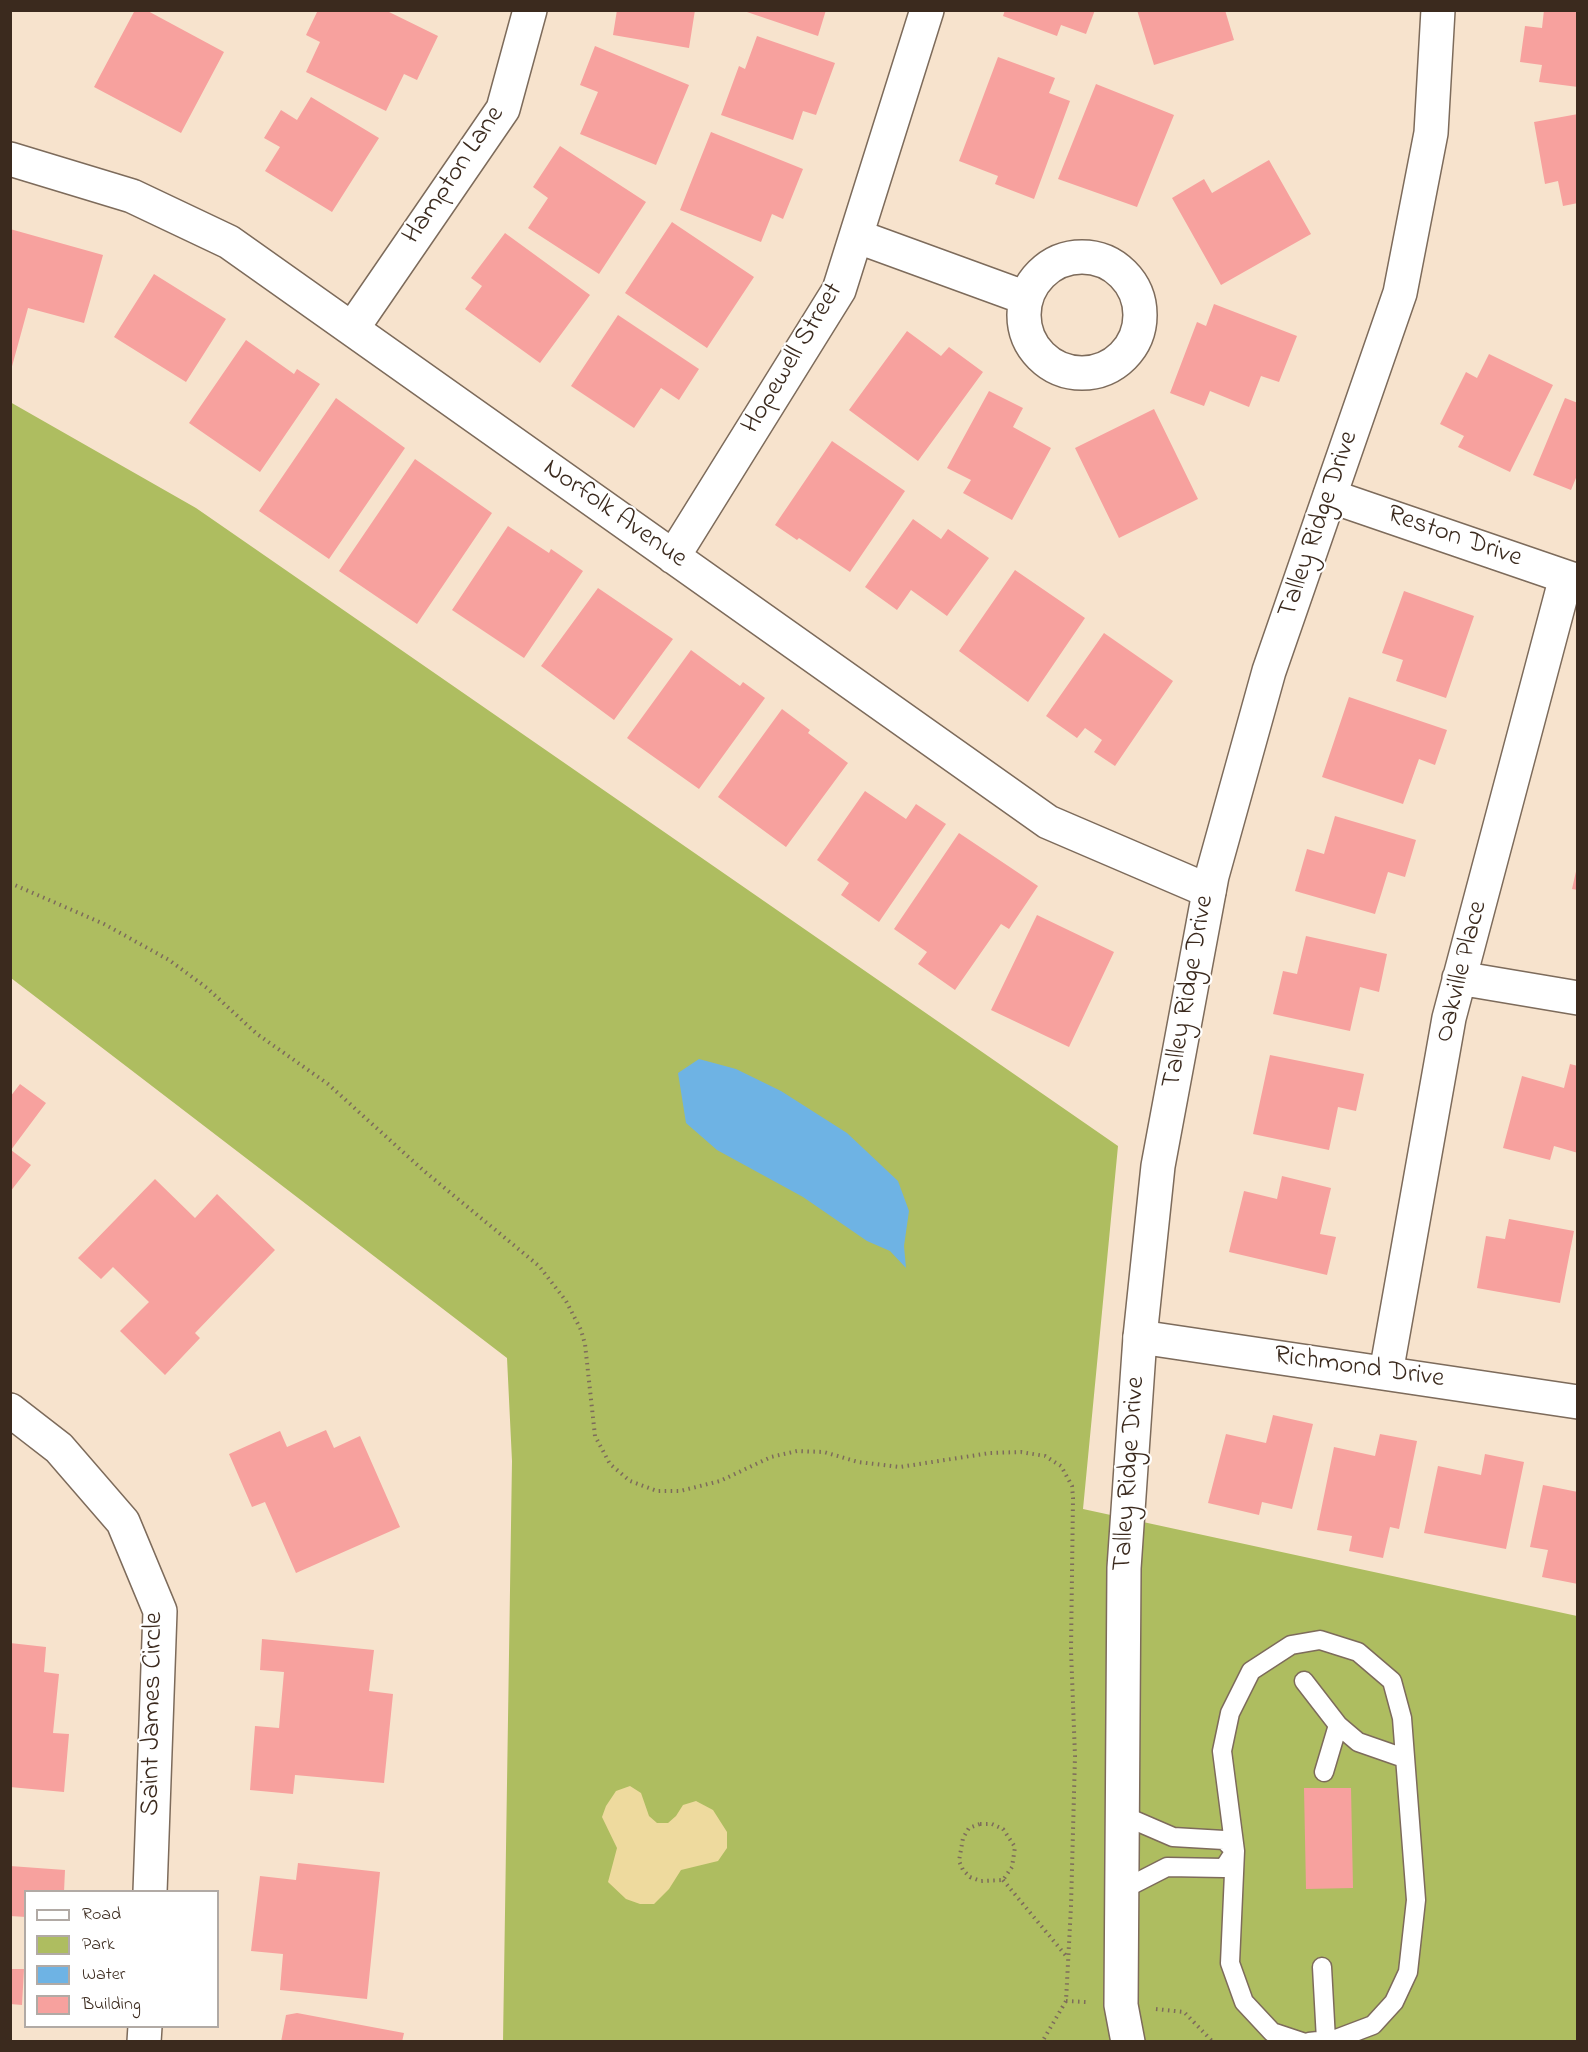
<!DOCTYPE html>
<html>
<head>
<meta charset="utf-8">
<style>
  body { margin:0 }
  #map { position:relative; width:1588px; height:2052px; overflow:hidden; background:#f7e3cd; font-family:"Indie Flower",sans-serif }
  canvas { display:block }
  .frame { position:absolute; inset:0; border:12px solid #3b2a1e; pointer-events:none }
  .legend { position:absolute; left:24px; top:1890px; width:195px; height:138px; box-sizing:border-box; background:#fff; border:2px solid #b1aaa5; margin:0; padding:8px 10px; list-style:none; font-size:18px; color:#3b2a1e }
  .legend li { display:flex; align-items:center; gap:12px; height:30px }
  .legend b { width:30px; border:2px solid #b1aaa5 }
</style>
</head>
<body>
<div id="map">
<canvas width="1588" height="2052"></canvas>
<div class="frame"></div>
<ul class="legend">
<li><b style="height:8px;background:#fff"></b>Road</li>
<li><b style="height:16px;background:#aebd60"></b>Park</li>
<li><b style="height:16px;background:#6eb3e4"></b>Water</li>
<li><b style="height:16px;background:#f7a19e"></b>Building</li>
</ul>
</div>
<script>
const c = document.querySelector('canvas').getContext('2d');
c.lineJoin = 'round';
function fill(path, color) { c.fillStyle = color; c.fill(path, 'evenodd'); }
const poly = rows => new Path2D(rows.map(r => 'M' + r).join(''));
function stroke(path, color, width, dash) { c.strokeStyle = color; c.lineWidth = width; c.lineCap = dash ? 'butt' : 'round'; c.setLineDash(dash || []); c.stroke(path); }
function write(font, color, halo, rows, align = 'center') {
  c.font = font + ' "Indie Flower",sans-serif'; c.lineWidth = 4.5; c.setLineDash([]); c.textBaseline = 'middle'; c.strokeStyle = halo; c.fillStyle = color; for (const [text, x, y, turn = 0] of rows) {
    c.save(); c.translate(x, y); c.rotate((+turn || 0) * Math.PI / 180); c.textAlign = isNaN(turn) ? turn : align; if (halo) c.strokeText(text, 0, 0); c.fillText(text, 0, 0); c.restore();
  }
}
const green = poly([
  [10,402,196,508,1118,1146,1083,1509,1577,1616,1577,2041,503,2041,512,1461,507,1358,11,978]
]);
const sand = poly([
  [630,1786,641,1793,649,1816,657,1823,668,1823,676,1816,683,1805,696,1801,713,1810,727,1832,727,1848,718,1861,681,1870,669,1889,654,1904,640,1904,626,1899,608,1882,617,1848,602,1817,606,1806,616,1791]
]);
const water = poly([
  [699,1059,736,1069,781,1091,847,1133,898,1181,909,1211,904,1246,906,1268,890,1251,867,1241,803,1197,717,1150,686,1123,678,1073]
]);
const building = poly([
  [135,10,146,10,224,52,181,133,94,87],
  [318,10,385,10,438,36,417,80,404,74,386,111,306,72,320,42,306,35],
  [617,10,695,10,689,48,613,35],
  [741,10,826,10,818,36],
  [1005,10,1095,10,1086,34,1061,25,1057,36,1003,16],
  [1137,10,1225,10,1234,40,1154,65],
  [1544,10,1578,10,1578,87,1539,82,1542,65,1520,62,1525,26,1542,28],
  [757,36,835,63,816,115,803,111,793,140,721,115,739,66,745,69],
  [595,46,689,85,656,165,580,134,598,92,580,85],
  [998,57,1055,78,1049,93,1070,101,1034,199,995,184,998,176,959,161],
  [1096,84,1174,115,1137,207,1058,179],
  [311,97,379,138,332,212,265,171,280,147,264,138,281,110,297,120],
  [1578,114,1578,203,1563,206,1558,181,1545,184,1534,122],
  [711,132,803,169,783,219,772,214,761,242,680,210],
  [560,146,646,202,599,274,528,228,548,198,533,187],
  [1269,160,1311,234,1221,285,1172,198,1204,179,1212,193],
  [672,222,754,277,707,348,625,293],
  [10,229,103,255,84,323,28,308,11,370],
  [505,233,590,295,540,363,465,309,482,286,471,278],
  [154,274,226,319,186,382,114,337],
  [1214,304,1297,336,1279,382,1261,376,1249,407,1210,391,1204,406,1170,393,1197,322,1206,326],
  [618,315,699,369,679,400,661,388,634,428,571,386],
  [907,331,941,356,949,347,983,372,918,461,849,410],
  [246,340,294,374,297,369,320,384,260,472,189,423],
  [1489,354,1553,385,1510,472,1458,447,1464,436,1440,424,1466,372,1477,378],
  [989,391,1023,408,1013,427,1051,448,1012,520,963,493,971,480,947,468],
  [336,398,405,448,329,559,259,511],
  [1565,398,1578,403,1578,473,1571,490,1533,475],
  [1154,409,1198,499,1119,538,1075,448],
  [832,441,905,491,850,572,799,538,797,540,775,525],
  [415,459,492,513,417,624,339,571],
  [913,519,941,539,948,529,989,558,947,616,911,590,897,610,865,587],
  [508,526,549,553,551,549,583,571,524,658,452,610],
  [1015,570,1085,618,1028,702,959,651],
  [598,588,673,639,614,720,541,666],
  [1404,591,1474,616,1446,698,1396,681,1403,660,1382,653],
  [1104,633,1173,681,1115,766,1094,752,1102,740,1085,728,1077,738,1046,716],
  [691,650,740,686,743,682,765,698,699,789,627,738],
  [1349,697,1447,730,1435,765,1419,759,1403,804,1322,777],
  [782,709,810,730,808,733,848,763,786,847,718,797],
  [865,791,906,819,916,804,946,824,879,922,841,895,849,883,817,860],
  [1335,816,1416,840,1405,877,1388,872,1375,914,1295,891,1307,849,1324,854],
  [959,833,1038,886,1009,929,1001,924,955,990,918,964,927,952,894,929],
  [1577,867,1578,867,1578,890,1572,889],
  [1037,915,1114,952,1069,1047,991,1010],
  [1306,936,1387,954,1379,992,1360,987,1350,1031,1273,1014,1283,971,1297,974],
  [1270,1055,1364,1074,1356,1111,1338,1107,1329,1150,1253,1134],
  [1570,1064,1578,1066,1578,1153,1554,1146,1550,1160,1503,1148,1522,1076,1564,1088],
  [20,1084,46,1103,11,1150,31,1165,10,1192,10,1097],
  [1282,1176,1331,1188,1320,1234,1336,1237,1327,1275,1229,1252,1244,1191,1277,1199],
  [155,1179,195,1218,217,1194,275,1250,195,1333,200,1338,165,1375,120,1331,149,1302,113,1267,101,1279,78,1258],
  [1509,1219,1574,1231,1560,1303,1477,1288,1486,1236,1505,1239],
  [1273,1415,1313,1424,1292,1509,1262,1502,1259,1515,1208,1503,1226,1434,1266,1443],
  [326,1430,334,1448,360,1436,400,1527,296,1573,265,1502,252,1507,229,1454,280,1431,287,1447],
  [1380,1434,1417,1441,1399,1529,1390,1527,1383,1558,1349,1551,1352,1536,1317,1530,1334,1447,1375,1456],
  [1485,1454,1524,1462,1506,1549,1424,1533,1438,1466,1481,1475],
  [1543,1485,1578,1492,1578,1584,1542,1577,1548,1550,1530,1547],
  [262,1639,374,1650,369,1691,393,1694,384,1783,295,1775,293,1794,250,1790,255,1726,279,1728,284,1672,260,1670],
  [10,1643,46,1647,44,1672,59,1674,53,1733,69,1734,64,1792,10,1787],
  [1304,1788,1351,1788,1353,1888,1306,1889],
  [298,1863,380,1872,367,1999,280,1990,283,1954,251,1951,260,1876,296,1880],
  [10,1866,65,1870,64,1892,26,1892,26,1917,10,1916],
  [10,1969,24,1969,22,2005,10,2004],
  [297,2013,404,2033,402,2042,281,2042,286,2015]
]);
const path = poly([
  [10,883,104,924,169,960,207,988,257,1034,328,1084,424,1171,539,1266,566,1301,581,1330,585,1344,595,1436,610,1464,630,1481,657,1491,680,1491,720,1481,771,1457,797,1451,824,1452,858,1462,900,1467,990,1453,1021,1452,1045,1456,1061,1466,1072,1486,1073,1498,1071,1650,1075,1756,1071,1906,1066,2001,1042,2042],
  [980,1824,992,1824,1003,1829,1015,1847,1012,1867,1003,1880,981,1881,970,1877,963,1870,959,1861,963,1838,969,1828,980,1824],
  [1003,1880,1067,1957],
  [1066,2001,1086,2002],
  [1156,2009,1184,2012,1213,2042]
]);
const service = poly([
  [1304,1681,1338,1725,1358,1742,1404,1758],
  [1324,1772,1338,1725],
  [1122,1815,1173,1837,1224,1840,1235,1851],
  [1122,1890,1167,1867,1224,1868,1235,1851],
  [1322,1967,1326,2040],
  [1302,2042,1272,2032,1244,2002,1230,1963,1235,1851,1222,1751,1230,1713,1251,1671,1291,1645,1320,1640,1358,1652,1392,1681,1402,1718,1416,1900,1408,1972,1394,2002,1373,2025,1336,2039,1309,2042]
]);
const minor = poly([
  [10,159,132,196,229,242,1048,822,1209,891],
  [856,236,1026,298],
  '1024 315a58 58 0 1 1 116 0a58 58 0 1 1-116 0Z',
  [352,329,503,109,530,10],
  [1330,496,1578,581],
  [673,557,839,290,927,10],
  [1459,978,1578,998],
  [1140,1337,1578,1402],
  [1386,1373,1449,1018,1566,577],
  [10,1410,59,1448,123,1522,160,1611,150,1892],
  [144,2042,145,2026]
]);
const tertiary = poly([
  [1128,2042,1121,2005,1124,1568,1140,1337,1158,1166,1212,876,1269,671,1400,293,1431,133,1438,10]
]);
const streetNames = [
  ["Hampton Lane",455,176,-56],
  ["Hopewell Street",794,359,-59],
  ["Norfolk Avenue",614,515,35],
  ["Talley Ridge Drive",1320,525,-71],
  ["Reston Drive",1454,538,19],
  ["Oakville Place",1463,972,-76],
  ["Talley Ridge Drive",1190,992,-80],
  ["Richmond Drive",1359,1369,8],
  ["Talley Ridge Drive",1131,1474,-86],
  ["Saint James Circle",154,1714,-89]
];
fill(green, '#aebd60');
fill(sand, '#eeda9e');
fill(water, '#6eb3e4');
fill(building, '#f7a19e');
stroke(service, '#7d6b5b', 21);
stroke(minor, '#7d6b5b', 36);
stroke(tertiary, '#7d6b5b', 36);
stroke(path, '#7d6b5b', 4, [1.5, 4.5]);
stroke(service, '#fff', 18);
stroke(minor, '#fff', 33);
stroke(tertiary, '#fff', 33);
write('27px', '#3b2a1e', '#fff', streetNames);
</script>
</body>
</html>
